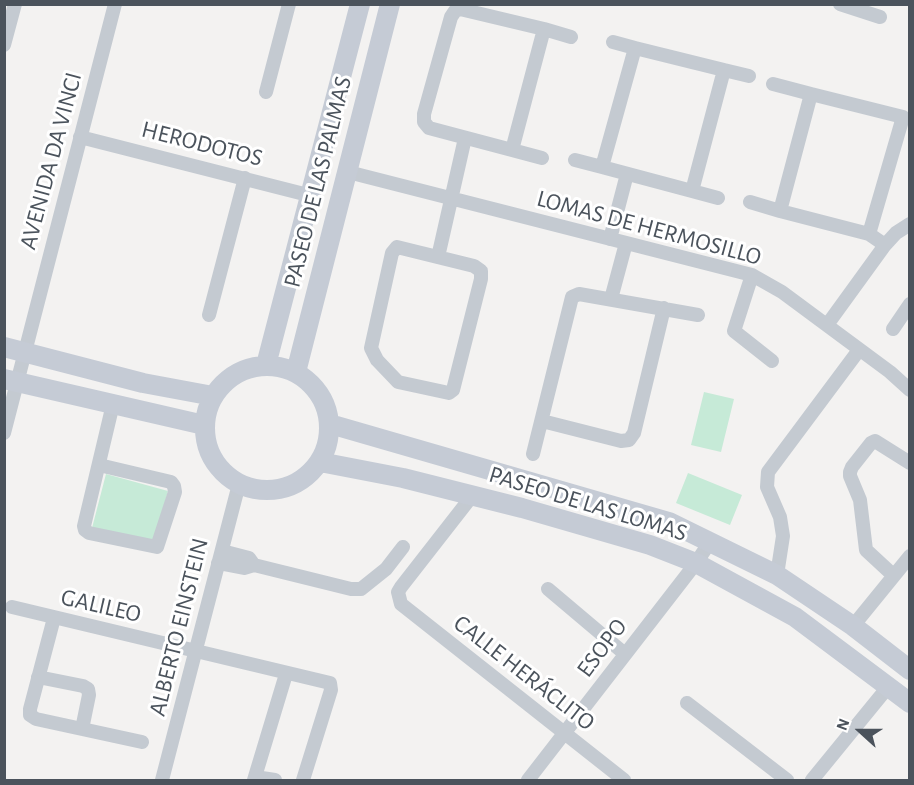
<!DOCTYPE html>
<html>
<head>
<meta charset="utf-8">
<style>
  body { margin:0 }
  #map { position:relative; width:914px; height:785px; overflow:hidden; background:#f3f2f1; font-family:"Alegreya Sans",sans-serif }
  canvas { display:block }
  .frame { position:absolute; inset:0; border:6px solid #4b535c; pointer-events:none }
  .north { position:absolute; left:830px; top:701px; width:60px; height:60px; -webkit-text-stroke:4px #fff; paint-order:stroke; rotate:291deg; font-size:16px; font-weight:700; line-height:24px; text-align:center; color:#4b535c }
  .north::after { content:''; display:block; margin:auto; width:21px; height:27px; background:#4b535c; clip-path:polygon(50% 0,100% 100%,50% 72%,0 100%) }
</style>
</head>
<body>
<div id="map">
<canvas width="914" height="785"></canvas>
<div class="frame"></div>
<div class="north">N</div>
</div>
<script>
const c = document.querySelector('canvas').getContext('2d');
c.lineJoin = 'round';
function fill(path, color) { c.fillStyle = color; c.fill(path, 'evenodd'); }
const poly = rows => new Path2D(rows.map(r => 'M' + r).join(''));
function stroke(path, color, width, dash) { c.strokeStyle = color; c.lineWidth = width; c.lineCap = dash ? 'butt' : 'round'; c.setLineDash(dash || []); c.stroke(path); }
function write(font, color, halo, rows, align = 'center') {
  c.font = font + ' "Alegreya Sans",sans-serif'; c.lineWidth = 6; c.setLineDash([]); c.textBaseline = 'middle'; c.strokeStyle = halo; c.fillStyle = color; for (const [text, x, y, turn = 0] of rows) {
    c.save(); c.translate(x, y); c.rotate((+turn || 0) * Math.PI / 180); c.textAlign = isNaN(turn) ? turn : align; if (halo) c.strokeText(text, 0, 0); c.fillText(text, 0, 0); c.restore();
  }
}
const green = poly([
  [704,392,734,399,721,452,691,445],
  [688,473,742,495,730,525,676,503],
  [106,474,168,491,153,545,92,528]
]);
const street = poly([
  [840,4,880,17],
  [460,9,544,29,512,150,429,128,424,122,424,114,451,17,455,11,460,9],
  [544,29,571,37],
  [613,42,635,48],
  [4,45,15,4],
  [635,48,724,70,692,191,602,167,635,48],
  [724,70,749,76],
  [773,84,811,94],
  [266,92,289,4],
  [80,137,312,196],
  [512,150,542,158],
  [575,160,602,167],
  [348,172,752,275,782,292,890,372,910,390],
  [692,191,718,198],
  [750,202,780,211],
  [869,234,903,117,811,94,780,211,869,234,885,245],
  [610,239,627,174],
  [397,247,474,266,481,271,481,279,453,390,449,393,398,382,377,360,371,348,392,253,397,247],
  [438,257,465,138],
  [752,275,734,331,772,361],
  [611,299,626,243],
  [209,315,245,178],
  [827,325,885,245,896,233,910,224],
  [893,329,910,304],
  [542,421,621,441,629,440,634,433,664,308],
  [4,433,115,4],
  [533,454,572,297,579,294,698,315],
  [99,465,171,482,174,486,175,492,157,547,89,533,85,530,84,526,113,404],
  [472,496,401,587,398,592,401,604,624,780],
  [222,551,249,558,254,565],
  [218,563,244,568,254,565,351,589,361,589,386,569,403,547],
  [777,575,783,536,780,517,767,487,768,472,859,350],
  [893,575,866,550,860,500,850,476,850,472,852,467,871,443,875,441,910,463],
  [548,589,625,654],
  [12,607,330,683,331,690,303,780],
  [54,618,30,709,30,715,36,719,142,742],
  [853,626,910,556],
  [38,677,83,686,88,689,89,695,82,729],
  [687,703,787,780],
  [255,777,275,780],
  [162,780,239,484],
  [254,780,286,674],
  [528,780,696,563,710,542],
  [812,780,888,687]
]);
const secondary = poly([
  [4,347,143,383,213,396],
  [266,365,360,4],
  '205 428a62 62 0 1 1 124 0a62 62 0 1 1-124 0Z',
  [296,372,390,4],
  [4,379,204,425],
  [330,424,669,522,777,575,853,626,910,670],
  [320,462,403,478,522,508,650,545,696,563,795,617,910,703]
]);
const streetNames = [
  ["HERODOTOS",202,144,14],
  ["AVENIDA DA VINCI",51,161,-75],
  ["PASEO DE LAS PALMAS",318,182,-76],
  ["LOMAS DE HERMOSILLO",649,228,15],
  ["PASEO DE LAS LOMAS",588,504,17],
  ["GALILEO",101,606,13],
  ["ALBERTO EINSTEIN",179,627,-76],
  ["ESOPO",602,648,-53],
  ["CALLE HERÁCLITO",524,673,38]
];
fill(green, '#c6ead7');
stroke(street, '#c4cad1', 14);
stroke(secondary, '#c5cbd5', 20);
write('24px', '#4b535c', '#fff', streetNames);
</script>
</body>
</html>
